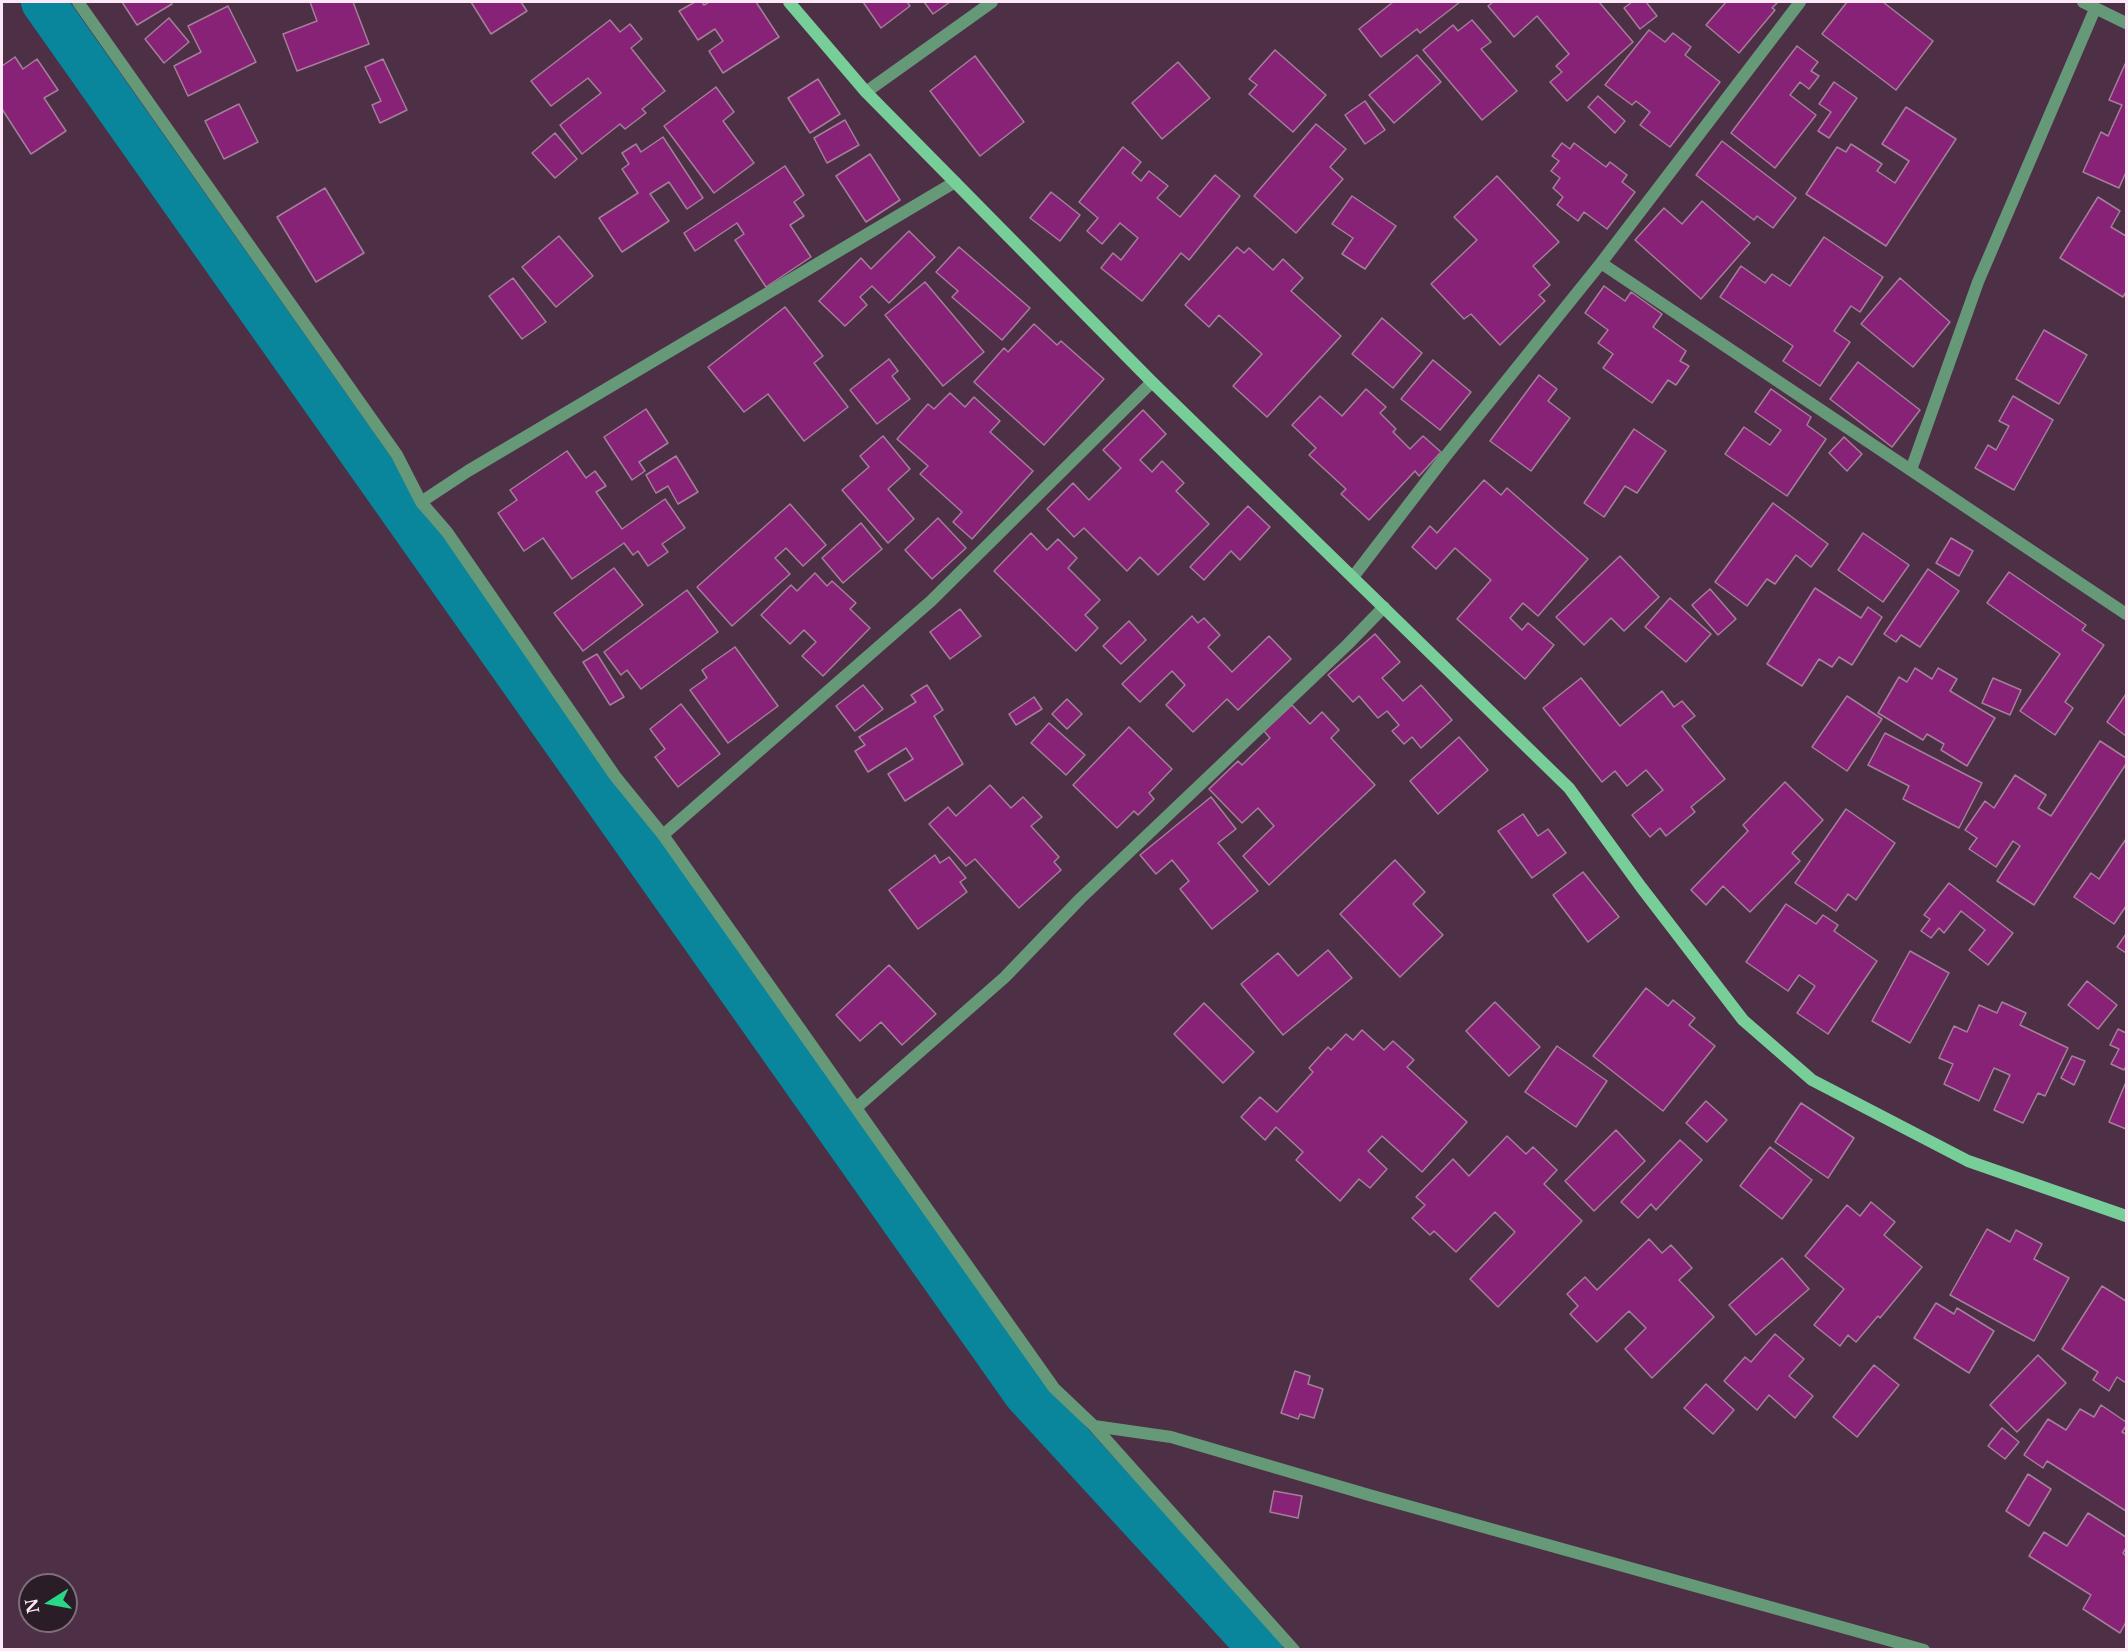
<!DOCTYPE html>
<html>
<head>
<meta charset="utf-8">
<style>
  body { margin:0 }
  #map { position:relative; width:2128px; height:1651px; overflow:hidden; background:#4d2f46; font-family:"Libre Baskerville",serif }
  canvas { display:block }
  .frame { position:absolute; inset:0; border:3px solid #fce8f6; pointer-events:none }
  .north { position:absolute; left:18px; top:1573px; width:60px; height:60px; box-sizing:border-box; background:#2b1d27; border:2px solid #7f6e7a; border-radius:50%; rotate:259deg; font-size:16px; font-weight:700; line-height:24px; text-align:center; color:#fce8f6 }
  .north::after { content:''; display:block; margin:auto; width:21px; height:27px; background:#29d885; clip-path:polygon(50% 0,100% 100%,50% 72%,0 100%) }
</style>
</head>
<body>
<div id="map">
<canvas width="2128" height="1651"></canvas>
<div class="frame"></div>
<div class="north">N</div>
</div>
<script>
const c = document.querySelector('canvas').getContext('2d');
c.lineJoin = 'round';
const poly = rows => new Path2D(rows.map(r => 'M' + r).join(''));
function stroke(path, color, width, dash) { c.strokeStyle = color; c.lineWidth = width; c.lineCap = dash ? 'butt' : 'round'; c.setLineDash(dash || []); c.stroke(path); }
function fill(path, color) { c.fillStyle = color; c.fill(path, 'evenodd'); }
const canal = poly([
  [43,2,1025,1393,1261,1650]
]);
const building = poly([
  [122,2,171,2,172,4,137,25,122,2],
  [310,2,353,2,369,44,297,71,283,34,317,21,310,2],
  [471,2,521,2,527,11,491,34,471,2],
  [695,2,702,2,704,5,709,2,756,2,779,37,723,73,709,51,723,41,715,29,698,40,679,11,695,2],
  [863,2,907,2,910,6,881,28,863,2],
  [924,2,950,2,933,14,924,2],
  [1393,2,1460,2,1420,33,1417,29,1381,57,1359,29,1393,2],
  [1493,2,1599,2,1633,42,1567,101,1550,82,1562,72,1556,66,1569,54,1537,16,1514,37,1488,6,1493,2],
  [1632,2,1646,2,1657,16,1640,29,1624,8,1632,2],
  [1726,2,1778,2,1772,8,1775,10,1739,53,1706,25,1726,2],
  [1847,2,1883,2,1933,41,1896,90,1822,34,1847,2],
  [228,6,256,62,188,96,174,66,201,52,188,26,228,6],
  [169,18,189,42,164,63,145,39,169,18],
  [610,20,620,32,630,24,642,39,631,48,665,91,642,109,646,113,625,129,620,124,582,154,560,125,601,93,588,78,551,106,531,81,610,20],
  [1472,20,1491,42,1481,49,1517,91,1482,120,1423,50,1453,25,1458,31,1472,20],
  [1649,30,1665,42,1673,33,1691,47,1685,55,1720,82,1670,147,1640,125,1650,112,1636,101,1632,105,1605,85,1649,30],
  [1797,46,1818,62,1811,71,1819,76,1809,89,1800,82,1790,95,1816,115,1775,168,1731,133,1797,46],
  [1275,50,1326,95,1293,132,1249,94,1257,85,1249,79,1275,50],
  [1417,55,1441,82,1394,123,1369,95,1417,55],
  [975,56,1024,122,980,156,930,91,975,56],
  [15,57,23,69,37,59,58,90,44,98,66,131,31,154,2,109,2,66,15,57],
  [383,59,407,110,380,123,372,105,381,101,365,67,383,59],
  [1178,62,1210,98,1162,139,1132,103,1178,62],
  [2126,62,2126,172,2119,188,2083,172,2101,132,2108,136,2122,105,2109,100,2126,62],
  [818,79,840,114,810,133,788,98,818,79],
  [1834,82,1857,98,1829,138,1818,131,1831,112,1819,104,1834,82],
  [716,87,734,112,723,121,754,163,714,193,664,126,716,87],
  [1598,96,1625,121,1615,133,1588,107,1598,96],
  [1365,101,1385,130,1365,144,1345,115,1365,101],
  [239,104,258,142,224,159,205,121,239,104],
  [1906,107,1956,139,1886,246,1806,194,1837,147,1846,152,1851,144,1882,164,1877,171,1895,183,1909,161,1882,144,1906,107],
  [845,120,859,145,827,163,814,138,845,120],
  [1316,124,1346,149,1330,167,1343,179,1296,233,1254,196,1316,124],
  [555,133,577,159,555,178,532,153,555,133],
  [663,137,703,198,687,209,669,182,650,194,669,221,622,252,599,218,638,193,622,169,629,164,622,153,636,144,641,152,663,137],
  [1722,141,1796,198,1773,228,1757,216,1754,220,1696,175,1722,141],
  [1562,143,1570,149,1574,143,1606,167,1610,162,1627,175,1622,182,1635,192,1607,229,1584,212,1578,221,1557,205,1563,197,1553,188,1560,178,1551,171,1559,161,1552,156,1562,143],
  [1123,147,1141,162,1132,173,1141,181,1149,171,1168,186,1157,198,1180,217,1215,175,1240,196,1189,260,1181,253,1142,301,1101,268,1113,253,1121,260,1138,238,1120,223,1102,244,1087,231,1098,218,1079,202,1123,147],
  [870,154,900,200,866,222,836,176,870,154],
  [785,166,804,195,794,202,804,216,790,225,811,257,766,287,735,240,744,234,737,223,695,251,684,233,785,166],
  [1497,176,1559,242,1533,266,1550,285,1539,295,1545,301,1500,345,1471,314,1464,319,1431,284,1477,240,1454,217,1497,176],
  [325,188,364,253,316,282,277,217,325,188],
  [1051,192,1080,215,1060,241,1030,218,1051,192],
  [1352,196,1396,226,1365,269,1342,254,1353,238,1332,224,1352,196],
  [2098,197,2120,211,2111,227,2126,236,2126,292,2123,297,2060,258,2098,197],
  [1702,201,1750,243,1701,299,1635,240,1664,208,1682,224,1702,201],
  [909,231,935,257,889,303,872,286,860,297,867,305,845,326,819,301,861,258,871,269,909,231],
  [559,236,593,276,556,307,522,267,559,236],
  [1824,237,1883,277,1860,312,1851,306,1834,331,1850,342,1820,386,1783,361,1793,346,1720,297,1741,266,1765,283,1772,274,1790,286,1824,237],
  [959,247,1030,308,1002,340,952,297,958,291,936,272,959,247],
  [1237,247,1244,253,1249,248,1273,270,1283,259,1303,278,1291,291,1341,336,1267,417,1233,386,1262,354,1219,315,1209,327,1185,305,1237,247],
  [513,278,546,322,522,339,489,296,513,278],
  [1900,278,1950,322,1913,367,1861,324,1900,278],
  [925,282,984,352,943,386,885,315,925,282],
  [1604,286,1625,301,1631,292,1662,314,1653,327,1686,351,1680,361,1689,366,1676,385,1668,380,1652,403,1603,368,1613,354,1598,343,1608,330,1585,313,1604,286],
  [785,307,823,356,814,363,848,407,804,441,768,394,744,412,708,367,785,307],
  [1382,318,1422,353,1393,388,1352,354,1382,318],
  [1034,324,1057,345,1061,341,1104,379,1044,445,974,382,1004,348,1008,352,1034,324],
  [2044,330,2087,355,2059,404,2016,379,2044,330],
  [889,359,898,371,892,376,910,399,877,424,850,390,889,359],
  [1433,360,1471,392,1440,430,1401,399,1433,360],
  [1858,362,1920,410,1892,447,1830,399,1858,362],
  [1539,375,1557,389,1548,401,1570,418,1531,471,1490,441,1539,375],
  [1366,389,1386,407,1380,413,1396,429,1393,432,1410,449,1423,436,1441,452,1419,476,1415,471,1369,520,1341,494,1346,489,1309,455,1316,448,1292,425,1320,396,1342,416,1366,389],
  [1771,389,1811,417,1807,425,1826,439,1787,496,1725,454,1744,427,1770,445,1781,430,1755,412,1771,389],
  [950,393,965,407,974,397,1000,421,990,432,1033,471,972,539,953,522,962,512,920,474,928,466,897,439,928,404,934,409,950,393],
  [2013,396,2053,420,2014,490,1975,468,1988,445,1996,450,2009,426,1999,421,2013,396],
  [646,409,668,443,639,462,645,471,632,480,604,437,646,409],
  [1143,410,1166,434,1140,460,1152,472,1162,461,1184,483,1176,491,1209,524,1158,575,1140,557,1127,571,1084,528,1074,537,1047,509,1073,483,1089,500,1121,468,1103,450,1143,410],
  [1634,429,1666,451,1637,493,1625,486,1604,517,1584,503,1634,429],
  [883,436,910,469,888,489,914,519,888,543,842,490,869,467,860,456,883,436],
  [1844,437,1862,454,1847,471,1829,453,1844,437],
  [567,451,586,478,595,471,606,486,596,492,622,529,665,499,685,528,662,544,668,552,648,566,638,551,633,555,624,543,572,579,543,538,524,551,498,513,517,500,510,490,567,451],
  [676,456,698,492,678,504,668,486,656,493,646,475,676,456],
  [1484,480,1501,495,1507,488,1588,559,1538,616,1523,603,1510,618,1522,630,1528,623,1554,645,1525,679,1457,619,1491,580,1455,548,1436,569,1412,547,1430,526,1437,533,1484,480],
  [1773,503,1828,544,1811,567,1796,555,1775,584,1767,579,1747,606,1715,582,1773,503],
  [790,504,826,545,803,566,786,548,775,558,790,574,732,626,697,587,790,504],
  [1248,506,1270,527,1240,560,1231,551,1204,580,1190,567,1248,506],
  [938,518,966,548,932,579,905,550,938,518],
  [861,523,882,549,843,583,822,558,861,523],
  [1031,533,1047,550,1058,539,1077,558,1068,568,1100,600,1085,615,1098,628,1076,651,994,571,1031,533],
  [1863,533,1909,565,1883,602,1838,570,1863,533],
  [1951,538,1973,551,1959,576,1936,563,1951,538],
  [1620,556,1659,597,1624,631,1611,618,1584,645,1556,617,1620,556],
  [614,568,643,605,583,651,554,613,614,568],
  [1928,569,1959,591,1920,647,1901,635,1896,642,1884,634,1928,569],
  [2009,572,2086,625,2082,630,2104,645,2065,702,2073,708,2055,735,2020,711,2060,654,1987,603,2009,572],
  [815,573,827,586,832,581,856,603,850,609,870,628,823,676,802,656,816,642,804,630,790,644,761,615,791,585,797,591,815,573],
  [1815,588,1861,618,1868,607,1882,617,1852,665,1839,657,1832,667,1819,659,1802,686,1767,664,1815,588],
  [1710,589,1736,619,1718,635,1692,605,1710,589],
  [687,590,718,632,641,689,627,670,621,675,604,652,687,590],
  [1670,598,1711,634,1686,662,1645,627,1670,598],
  [960,609,981,636,950,659,930,632,960,609],
  [1192,616,1198,623,1204,618,1220,635,1208,647,1232,672,1269,636,1291,659,1238,710,1227,699,1193,732,1166,705,1185,685,1172,671,1140,702,1122,684,1192,616],
  [1129,621,1146,640,1121,664,1103,646,1129,621],
  [1375,634,1400,662,1382,678,1403,701,1421,685,1452,720,1421,748,1412,737,1404,744,1392,731,1399,725,1387,711,1378,718,1359,696,1353,702,1328,675,1375,634],
  [735,647,778,706,728,743,690,690,707,678,702,670,735,647],
  [597,654,624,697,610,705,583,662,597,654],
  [1915,668,1932,679,1938,668,1957,679,1950,691,1995,718,1967,766,1941,750,1944,744,1927,734,1923,740,1878,713,1899,677,1907,682,1915,668],
  [1581,678,1620,726,1662,691,1674,707,1682,701,1695,716,1682,726,1725,779,1691,807,1695,812,1666,836,1660,828,1650,837,1632,815,1663,790,1646,770,1627,786,1615,771,1602,782,1543,708,1581,678],
  [1993,678,2021,690,2010,715,1982,703,1993,678],
  [863,685,883,709,855,731,836,706,863,685],
  [927,685,943,710,934,716,963,764,905,801,888,774,913,759,906,748,868,772,855,751,865,745,859,737,916,702,911,695,927,685],
  [2126,694,2126,736,2107,722,2126,694],
  [1847,696,1882,719,1847,771,1812,747,1847,696],
  [1034,697,1042,709,1016,725,1009,714,1034,697],
  [1067,699,1082,714,1067,729,1052,714,1067,699],
  [681,704,720,754,678,787,655,757,665,749,650,729,681,704],
  [1292,705,1310,724,1322,712,1339,730,1331,738,1375,785,1269,885,1243,856,1274,826,1258,808,1242,823,1209,789,1238,761,1242,765,1270,738,1264,731,1292,705],
  [1049,723,1085,755,1066,775,1031,743,1049,723],
  [1129,727,1172,769,1149,793,1154,799,1138,815,1134,811,1117,828,1073,785,1129,727],
  [1885,733,1982,783,1959,828,1903,799,1909,786,1868,765,1885,733],
  [1459,737,1488,770,1438,814,1410,781,1459,737],
  [2100,741,2126,758,2126,764,2034,905,1997,881,2020,846,2013,841,1996,867,1969,849,1977,838,1965,830,1985,801,1994,808,2015,775,2046,795,2038,808,2051,816,2100,741],
  [1785,782,1823,820,1792,853,1800,861,1750,912,1723,886,1706,905,1691,890,1748,831,1743,825,1785,782],
  [990,785,1011,808,1023,797,1042,817,1031,826,1059,857,1054,862,1061,870,1019,908,975,859,966,866,929,824,948,807,956,816,990,785],
  [1211,797,1236,829,1218,843,1258,891,1212,929,1180,889,1189,881,1172,860,1156,874,1140,855,1211,797],
  [1846,809,1895,843,1856,900,1848,894,1836,911,1795,883,1846,809],
  [1523,814,1538,836,1548,829,1566,853,1532,878,1498,831,1523,814],
  [2126,839,2126,906,2114,924,2074,897,2091,873,2099,879,2126,839],
  [935,855,940,863,949,857,966,878,960,882,967,892,918,929,889,890,935,855],
  [1395,860,1425,892,1413,904,1443,935,1400,977,1340,914,1395,860],
  [1583,872,1619,917,1588,942,1553,895,1583,872],
  [1949,883,2013,933,1988,965,1969,950,1985,930,1961,911,1944,933,1939,928,1931,938,1921,931,1930,919,1924,915,1949,883],
  [1786,904,1816,924,1823,915,1838,925,1834,931,1877,961,1828,1034,1797,1013,1815,986,1799,975,1788,991,1746,962,1786,904],
  [2126,934,2126,953,2117,947,2126,934],
  [1328,950,1352,978,1283,1035,1241,984,1278,953,1298,976,1328,950],
  [1910,951,1949,973,1910,1043,1872,1021,1910,951],
  [889,965,936,1014,902,1045,881,1022,860,1041,836,1015,889,965],
  [2087,981,2117,1005,2098,1029,2068,1005,2087,981],
  [1646,988,1668,1006,1673,1000,1695,1018,1689,1025,1715,1046,1663,1111,1593,1056,1646,988],
  [1495,1002,1540,1047,1509,1076,1466,1031,1495,1002],
  [2002,1002,2026,1013,2020,1025,2068,1048,2045,1096,2038,1093,2023,1123,1994,1110,2010,1075,1994,1068,1979,1101,1944,1084,1953,1064,1939,1058,1954,1026,1967,1032,1979,1005,1997,1013,2002,1002],
  [1204,1003,1254,1052,1223,1083,1174,1034,1204,1003],
  [2118,1029,2126,1033,2126,1066,2124,1070,2111,1064,2119,1049,2110,1045,2118,1029],
  [1362,1030,1384,1050,1393,1041,1414,1060,1407,1067,1467,1122,1422,1172,1382,1136,1368,1151,1387,1169,1370,1188,1359,1179,1340,1201,1296,1160,1303,1152,1276,1127,1265,1140,1241,1117,1260,1097,1277,1112,1313,1072,1309,1068,1328,1047,1331,1050,1346,1034,1353,1040,1362,1030],
  [1557,1046,1607,1081,1576,1127,1525,1092,1557,1046],
  [2072,1056,2085,1061,2074,1085,2061,1078,2072,1056],
  [2126,1082,2126,1129,2109,1122,2126,1082],
  [1706,1101,1727,1120,1707,1142,1686,1123,1706,1101],
  [1801,1103,1854,1138,1828,1178,1775,1142,1801,1103],
  [1616,1130,1645,1161,1594,1211,1565,1181,1616,1130],
  [1507,1136,1526,1154,1533,1147,1557,1170,1544,1184,1582,1221,1498,1307,1470,1279,1515,1232,1495,1212,1456,1252,1434,1231,1430,1235,1412,1218,1425,1205,1416,1197,1453,1159,1469,1176,1507,1136],
  [1680,1140,1702,1160,1656,1210,1651,1204,1638,1218,1621,1202,1680,1140],
  [1770,1147,1812,1180,1782,1219,1740,1186,1770,1147],
  [1871,1202,1895,1222,1884,1235,1922,1267,1880,1318,1878,1316,1856,1342,1848,1335,1840,1346,1814,1325,1844,1289,1805,1256,1847,1205,1860,1216,1871,1202],
  [1987,1229,2010,1242,2016,1230,2042,1244,2034,1259,2069,1278,2034,1341,1950,1295,1987,1229],
  [1649,1239,1662,1253,1671,1245,1692,1268,1679,1280,1714,1317,1652,1378,1625,1349,1646,1328,1629,1311,1597,1342,1570,1314,1578,1306,1567,1294,1585,1277,1597,1290,1649,1239],
  [1782,1258,1809,1289,1756,1335,1729,1305,1782,1258],
  [2102,1286,2126,1301,2126,1383,2117,1377,2109,1391,2093,1380,2098,1372,2062,1349,2102,1286],
  [1936,1303,1954,1314,1957,1308,1994,1331,1969,1373,1914,1338,1936,1303],
  [1775,1334,1804,1359,1789,1376,1813,1396,1795,1418,1769,1395,1757,1410,1724,1381,1745,1357,1751,1362,1775,1334],
  [2038,1355,2066,1383,2017,1432,1990,1405,2038,1355],
  [1874,1365,1899,1385,1857,1437,1833,1417,1874,1365],
  [1295,1371,1310,1376,1308,1384,1323,1389,1314,1418,1300,1414,1298,1419,1281,1413,1295,1371],
  [1706,1384,1734,1410,1713,1434,1684,1408,1706,1384],
  [2101,1405,2126,1422,2126,1426,2122,1432,2126,1434,2126,1511,2047,1461,2043,1468,2024,1455,2048,1419,2066,1430,2080,1409,2094,1417,2101,1405],
  [2002,1428,2019,1442,2005,1459,1988,1446,2002,1428],
  [2028,1474,2051,1489,2029,1526,2006,1511,2028,1474],
  [1274,1491,1302,1496,1298,1518,1270,1512,1274,1491],
  [2088,1513,2126,1537,2126,1548,2123,1553,2126,1556,2126,1622,2120,1633,2083,1609,2091,1595,2029,1556,2044,1532,2067,1546,2088,1513]
]);
const street = poly([
  [78,2,397,455,421,502,447,532,615,776,663,835,1054,1388,1094,1426,1294,1650],
  [2083,2,2126,23],
  [866,92,992,2],
  [1601,263,2126,614],
  [1911,470,1978,282,2095,9],
  [421,502,468,471,955,182],
  [1353,577,1445,457,1601,263,1800,2],
  [663,835,931,601,1152,382],
  [856,1108,1005,977,1080,899,1347,645,1384,607],
  [1094,1426,1171,1437,1369,1495,1924,1650]
]);
const secondary = poly([
  [789,2,866,92,1152,382,1569,788,1641,887,1743,1020,1812,1080,1968,1161,2126,1216]
]);
stroke(canal, '#09859c', 44);
fill(building, '#882276');
stroke(building, '#a37f99', 1.5);
stroke(street, '#659978', 12);
stroke(secondary, '#78ce99', 12);
</script>
</body>
</html>
